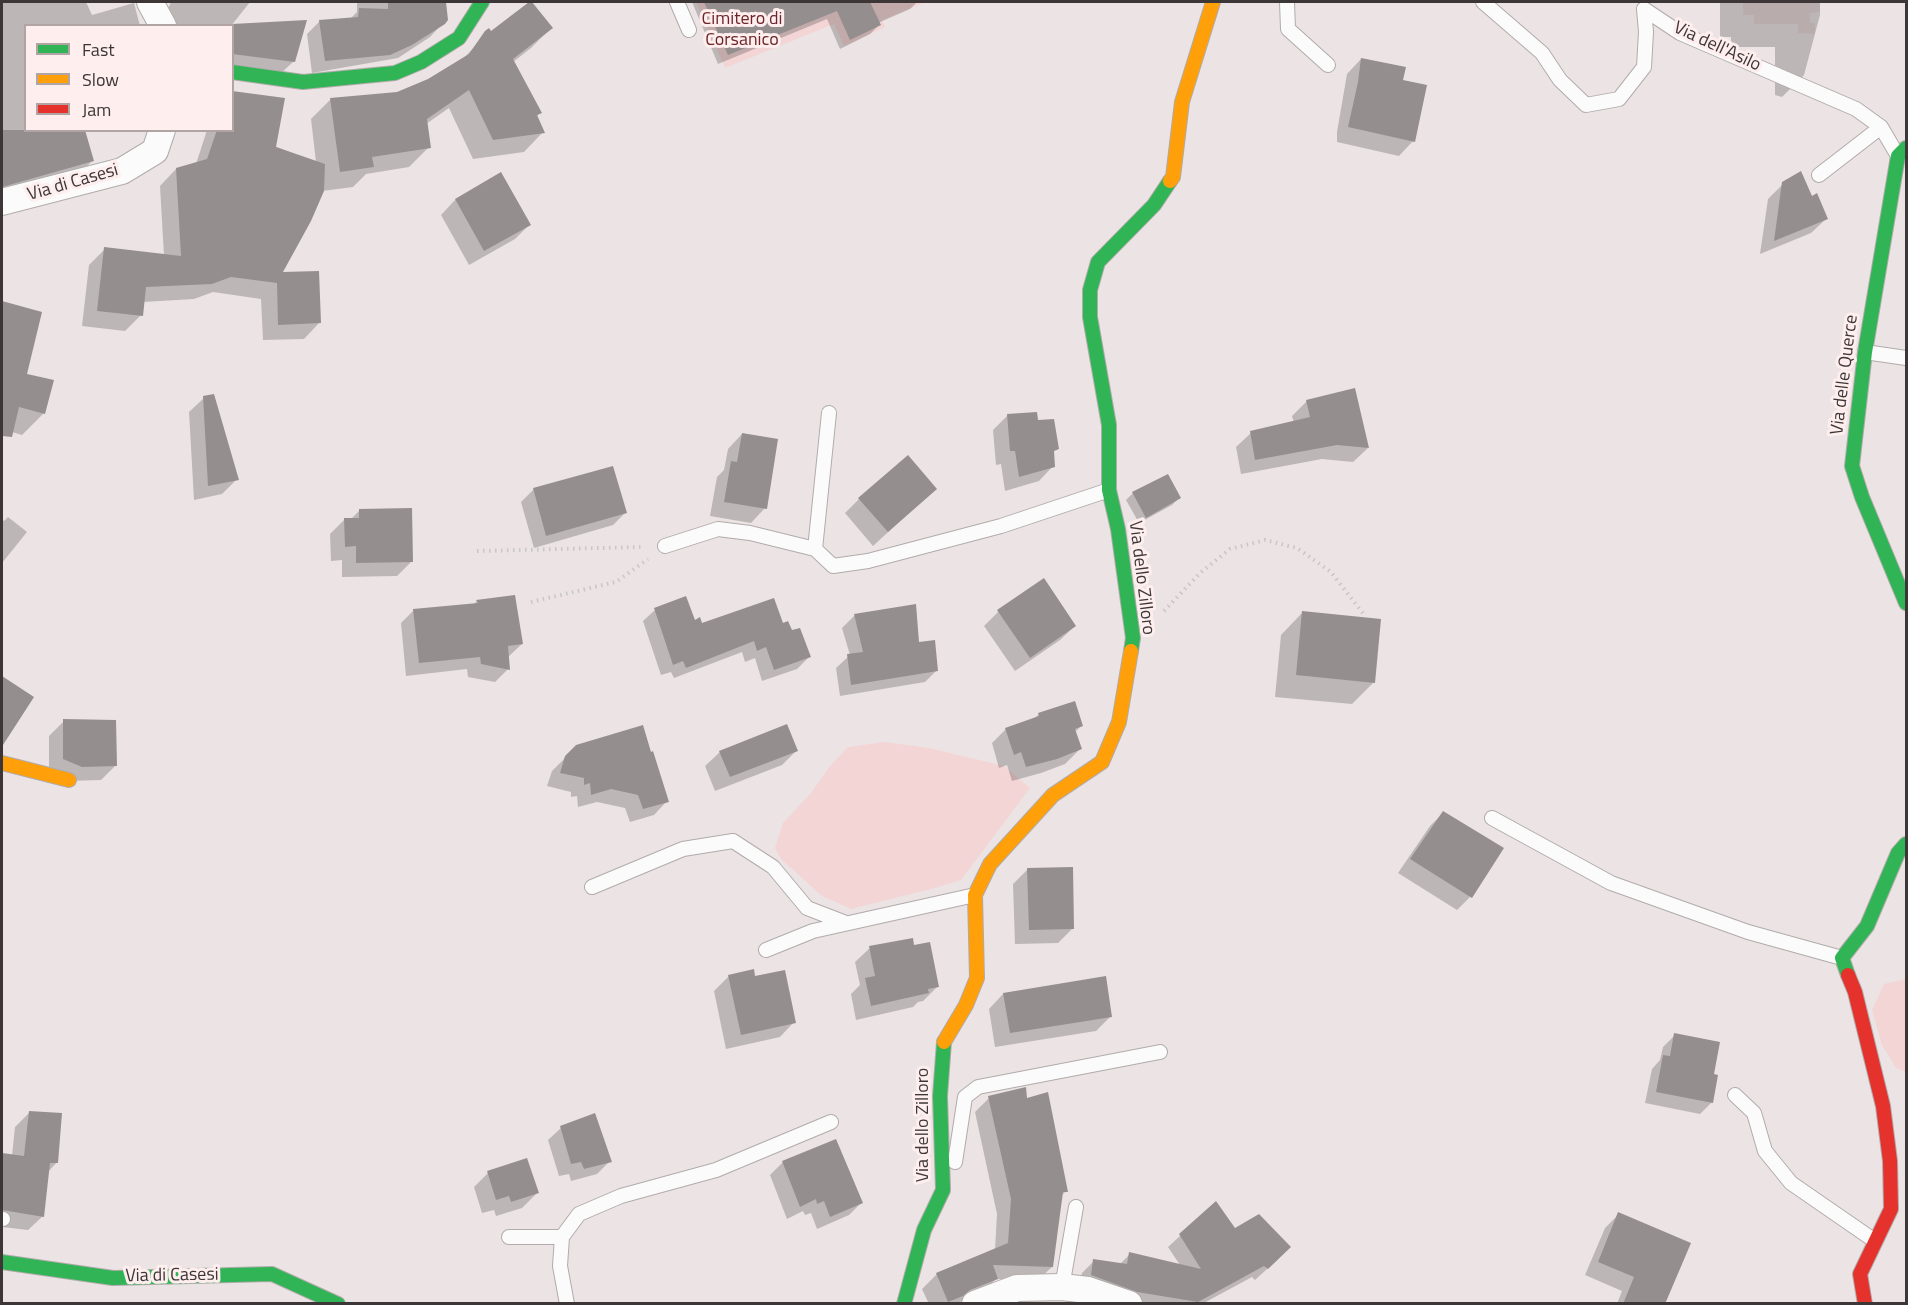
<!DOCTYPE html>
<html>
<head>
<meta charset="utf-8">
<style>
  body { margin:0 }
  #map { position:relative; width:1908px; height:1305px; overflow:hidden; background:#ece4e4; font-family:"Titillium Web",sans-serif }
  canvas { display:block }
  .frame { position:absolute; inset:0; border:3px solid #3c3636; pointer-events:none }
  .legend { position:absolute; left:24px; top:24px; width:210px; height:108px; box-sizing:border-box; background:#feeeee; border:2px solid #b0a4a4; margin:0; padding:8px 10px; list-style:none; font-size:18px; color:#3c3636 }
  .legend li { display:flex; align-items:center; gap:12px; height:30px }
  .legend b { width:30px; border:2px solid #b0a4a4 }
</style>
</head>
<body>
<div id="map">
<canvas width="1908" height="1305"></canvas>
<div class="frame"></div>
<ul class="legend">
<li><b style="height:8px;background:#30b455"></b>Fast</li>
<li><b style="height:8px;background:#ff9f0a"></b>Slow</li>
<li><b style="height:8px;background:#e5322d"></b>Jam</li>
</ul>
</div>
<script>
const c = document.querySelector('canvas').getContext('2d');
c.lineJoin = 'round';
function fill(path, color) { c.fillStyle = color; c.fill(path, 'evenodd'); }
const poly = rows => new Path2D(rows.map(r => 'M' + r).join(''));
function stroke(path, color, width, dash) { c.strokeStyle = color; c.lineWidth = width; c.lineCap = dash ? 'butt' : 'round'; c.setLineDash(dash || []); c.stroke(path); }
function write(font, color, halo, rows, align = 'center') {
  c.font = font + ' "Titillium Web",sans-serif'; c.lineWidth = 6; c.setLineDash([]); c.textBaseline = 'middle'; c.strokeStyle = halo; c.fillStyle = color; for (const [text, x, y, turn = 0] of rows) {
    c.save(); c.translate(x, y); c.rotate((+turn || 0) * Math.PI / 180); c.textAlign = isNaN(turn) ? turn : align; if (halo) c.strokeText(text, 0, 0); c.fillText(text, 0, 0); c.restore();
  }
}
const built = poly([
  [1743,2,1820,2,1820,12,1810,13,1810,23,1815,23,1815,34,1798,33,1798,24,1754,24,1754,15,1743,15]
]);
const green = poly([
  [696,2,926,2,882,20,885,27,844,46,834,24,725,68],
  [885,742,929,748,1004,766,1030,788,961,880,935,888,851,909,822,896,781,859,775,848,783,823,811,793,830,766,848,747],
  [1906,979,1906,1072,1896,1068,1882,1045,1872,1010,1884,984]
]);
const shadow = poly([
  [2,2,86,2,92,15,134,3,140,26,26,26,26,130,92,161,68,186,2,205],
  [171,2,250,2,231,26,175,26,167,11],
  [357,2,444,2,447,19,430,37,398,58,312,73,307,34,320,21,350,19,357,12],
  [692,2,917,2,910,9,878,23,879,25,870,34,840,49,827,19,718,64],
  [1720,2,1820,2,1820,15,1804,75,1782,97,1775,95,1775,47,1731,47,1731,37,1720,37],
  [232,26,294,61,277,77,232,71],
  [551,28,531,48,513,62,540,113,536,117,543,132,524,152,473,159,449,108,426,124,429,147,409,167,366,174,353,187,322,191,280,274,320,322,304,339,263,340,261,299,213,292,194,299,143,302,141,315,125,331,82,326,89,265,105,249,164,256,160,186,176,169,196,164,207,130,232,130,316,162,311,119,330,100,398,93,429,81,462,60,489,31,491,33],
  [1361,59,1413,141,1399,156,1337,142,1337,132,1347,74],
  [501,174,529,225,515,239,469,265,441,215,455,200],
  [1783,184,1811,198,1826,219,1811,233,1760,254,1768,199],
  [2,303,40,313,25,375,44,413,22,435,2,429],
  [204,398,237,479,222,494,194,500,189,412],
  [1307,401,1368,448,1353,462,1322,459,1241,474,1236,447,1251,433,1294,423,1292,416],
  [1008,415,1036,422,1057,448,1052,453,1053,466,1039,481,1005,491,1001,464,996,465,993,430],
  [742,434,765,508,751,523,710,516,717,477,724,470,728,449],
  [612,468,625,513,613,525,534,548,521,502,533,490],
  [935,489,873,546,845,513,859,499],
  [1133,493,1179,498,1172,505,1139,523,1126,500],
  [359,511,412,561,397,576,342,577,342,560,331,561,330,534,345,519,351,519],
  [8,517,27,532,2,563,2,519,4,521],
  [477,601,522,644,508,657,508,669,495,682,468,677,467,669,406,676,401,623,414,610,473,605],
  [915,606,918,644,937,670,925,682,840,696,836,668,850,655,842,628,854,616],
  [655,610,701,625,782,625,809,657,797,669,762,681,755,658,745,662,742,652,674,678,671,672,661,675,643,621],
  [998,612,1075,626,1060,640,1015,671,984,626],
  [1302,613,1374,682,1352,704,1275,697,1281,635],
  [2,678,28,695,2,743],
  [1039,714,1081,726,1074,733,1080,749,1065,764,1041,773,1012,781,1007,765,999,768,992,743,1006,729,1033,720],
  [64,721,115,766,101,780,67,781,49,774,49,736],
  [796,751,782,765,715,791,705,766,720,752],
  [566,757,667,801,654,815,630,822,625,808,597,802,578,807,577,796,571,797,571,792,547,786,552,771],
  [1443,813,1470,897,1457,910,1398,873,1430,826],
  [1028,869,1073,928,1058,943,1015,944,1013,884],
  [913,946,938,986,923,1001,918,1002,913,1007,856,1020,851,994,860,985,855,962,870,948],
  [729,976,754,978,794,1022,780,1037,726,1049,714,991],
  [1003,994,1111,1016,1096,1031,995,1047,989,1009],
  [1675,1035,1712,1075,1712,1102,1700,1114,1645,1103,1652,1069,1660,1060,1663,1047],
  [989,1098,1026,1099,1066,1191,1060,1197,1052,1267,1037,1281,996,1279,982,1293,955,1304,929,1304,922,1289,937,1274,995,1250,997,1214,975,1112],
  [30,1112,57,1162,48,1172,43,1216,28,1230,2,1227,2,1154,12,1156,15,1127],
  [561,1128,610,1161,597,1174,571,1181,569,1174,559,1176,548,1140],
  [783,1162,862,1202,849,1215,817,1229,811,1213,805,1215,803,1211,787,1219,770,1175],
  [488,1173,537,1193,522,1208,496,1216,494,1210,482,1213,474,1187],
  [1216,1203,1235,1230,1278,1259,1255,1280,1252,1277,1202,1304,1130,1304,1080,1287,1082,1273,1094,1261,1119,1265,1130,1254,1180,1265,1168,1247],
  [1619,1214,1663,1304,1617,1304,1622,1291,1585,1275,1605,1228]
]);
const building = poly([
  [388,2,446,2,448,20,445,24,412,45,390,55,325,61,319,20,358,17,359,8,388,9],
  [529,2,532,2,553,28,513,59,542,113,537,115,545,133,493,140,469,90,427,119,431,148,372,157,374,167,340,172,330,98,397,92,428,79,469,54,485,31,489,28,491,31],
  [704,2,870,2,881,25,850,40,837,11,728,55],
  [307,20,295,62,232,54,232,24],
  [1361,58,1406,67,1403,80,1427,85,1415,142,1348,127,1358,82],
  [232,91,285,98,276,147,325,164,324,191,311,221,283,272,319,271,321,323,278,325,277,283,231,277,212,284,146,287,143,316,97,311,104,247,181,256,176,168,207,159,217,130,232,130],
  [2,130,85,130,94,161,2,187],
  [1801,171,1812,196,1817,193,1828,219,1774,241,1782,182],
  [501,172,531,225,484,251,455,199],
  [2,301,42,312,27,374,54,380,45,414,19,407,12,437,2,436],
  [1355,388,1369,448,1337,445,1255,460,1250,431,1310,417,1306,400],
  [214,394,239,480,208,486,203,396],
  [1037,412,1038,420,1054,419,1059,449,1054,451,1055,467,1019,477,1015,451,1010,451,1007,414],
  [742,433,778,439,767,509,724,502,731,461,737,462],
  [908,455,937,489,888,532,858,498],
  [613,466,627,513,546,536,533,488],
  [1168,474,1181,498,1146,518,1132,492],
  [412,508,413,562,356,563,356,546,345,547,344,518,359,518,359,509],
  [1044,578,1076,626,1030,658,997,610],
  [515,595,523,644,508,646,510,670,481,664,480,657,419,663,413,609,478,603,476,600],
  [686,596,695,620,700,617,702,623,774,598,783,623,788,621,792,630,800,628,811,657,774,670,766,647,757,651,754,641,686,668,683,661,673,665,654,608],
  [916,604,919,642,935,640,938,671,851,685,847,654,863,652,854,614],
  [1302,611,1381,619,1375,683,1296,675],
  [2,676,34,697,3,745,2,745],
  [1075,701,1083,726,1075,729,1082,749,1057,759,1026,767,1021,752,1014,755,1005,728,1039,716,1038,713],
  [63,719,116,720,117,766,82,767,63,759],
  [787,724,798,751,730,777,719,751],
  [643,725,651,752,653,751,669,802,643,809,638,795,611,789,591,795,590,783,584,785,584,778,560,773,565,756,576,745],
  [1443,811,1504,848,1472,898,1410,859],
  [1073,867,1074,929,1029,930,1027,868],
  [913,938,914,945,930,942,939,987,928,989,929,993,871,1006,865,978,875,976,869,946],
  [754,969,755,976,785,970,796,1023,741,1035,728,975],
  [1106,976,1112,1017,1010,1033,1003,993],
  [1674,1033,1720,1042,1714,1074,1718,1075,1713,1103,1656,1092,1663,1055,1670,1056],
  [1026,1087,1027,1098,1048,1092,1068,1192,1063,1192,1053,1267,993,1265,998,1279,970,1290,963,1296,948,1302,936,1273,1008,1243,1011,1199,988,1096],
  [29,1111,62,1113,58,1163,50,1163,44,1217,2,1210,2,1153,24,1156],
  [595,1113,612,1162,584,1169,581,1162,571,1164,560,1126],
  [836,1139,863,1203,830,1217,824,1201,817,1204,816,1199,800,1207,782,1161],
  [527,1158,539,1193,511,1202,509,1196,496,1200,487,1171],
  [1216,1201,1235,1228,1259,1214,1291,1247,1268,1269,1264,1266,1198,1302,1137,1292,1091,1275,1093,1259,1127,1264,1129,1252,1201,1269,1179,1234],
  [1618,1212,1691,1243,1665,1304,1623,1304,1634,1277,1598,1262]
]);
const path = poly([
  [477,551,641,547],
  [531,602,616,582,648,559],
  [1164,611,1200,573,1230,549,1265,540,1297,548,1331,572,1365,616]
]);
const lane = poly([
  [677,2,689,30],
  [1287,2,1288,29,1328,65],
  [1483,2,1542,53,1560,80,1586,105,1619,99,1644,67,1646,32,1644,9,1680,33,1856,109,1881,127,1898,156],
  [1819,175,1881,127],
  [1865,352,1906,358],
  [665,546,718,529,750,533,815,549,833,566,868,561,1001,526,1109,490],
  [815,549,829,413],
  [1492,818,1611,883,1748,932,1842,958],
  [592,887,683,849,733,841,773,867,807,908,846,923],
  [766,950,813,931,975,895],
  [1735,1095,1754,1113,1765,1151,1791,1183,1875,1241],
  [955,1162,965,1097,978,1087,1160,1052],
  [2,1219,3,1219],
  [509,1237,562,1237],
  [1062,1287,1076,1207],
  [567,1304,560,1266,562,1237,579,1214,621,1196,716,1170,831,1122]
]);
const street = poly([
  [150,2,163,26],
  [2,202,122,171,155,151,162,130],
  [975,1304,1017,1288,1062,1287,1088,1290,1129,1304]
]);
const fast = poly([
  [232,72,303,82,395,73,421,62,459,38,482,2],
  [1906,148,1898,156,1865,352,1852,466,1862,497,1906,603],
  [1131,651,1133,638,1118,529,1109,490,1109,425,1090,317,1090,290,1098,262,1154,205,1170,181],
  [1848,975,1842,958,1867,926,1898,853,1906,844],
  [2,1262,113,1278,272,1274,338,1304],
  [904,1304,924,1230,943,1190,940,1096,944,1042]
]);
const slow = poly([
  [1170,181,1173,177,1182,102,1213,2],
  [2,763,69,780],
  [944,1042,966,1005,977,978,975,895,990,864,1053,795,1102,762,1119,722,1131,651]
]);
const jam = poly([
  [1848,975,1855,992,1883,1106,1890,1161,1891,1209,1860,1274,1865,1304]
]);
const parkNames = [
  ["Cimitero di",742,20],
  ["Corsanico",742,41]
];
const streetNames = [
  ["Via dell'Asilo",1717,47,25],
  ["Via di Casesi",73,183,-16],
  ["Via delle Querce",1845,375,-83],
  ["Via dello Zilloro",1141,578,83],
  ["Via dello Zilloro",924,1125,-90],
  ["Via di Casesi",172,1276,-1]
];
fill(built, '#e8d7d7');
fill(green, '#f2d5d4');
fill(shadow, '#0003');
fill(building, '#948e8e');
stroke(lane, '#b1abab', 16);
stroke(street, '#b1abab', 28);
stroke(fast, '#b1abab', 16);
stroke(slow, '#b1abab', 16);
stroke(jam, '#b1abab', 16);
stroke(path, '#c8c6c6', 4, [1.5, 4.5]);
stroke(lane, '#fcfbfb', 14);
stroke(street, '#fcfbfb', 26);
stroke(fast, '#30b455', 14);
stroke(slow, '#ff9f0a', 14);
stroke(jam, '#e5322d', 14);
write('18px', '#6c2529', '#feeeee', parkNames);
write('18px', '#3c3636', '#feeeee', streetNames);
</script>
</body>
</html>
